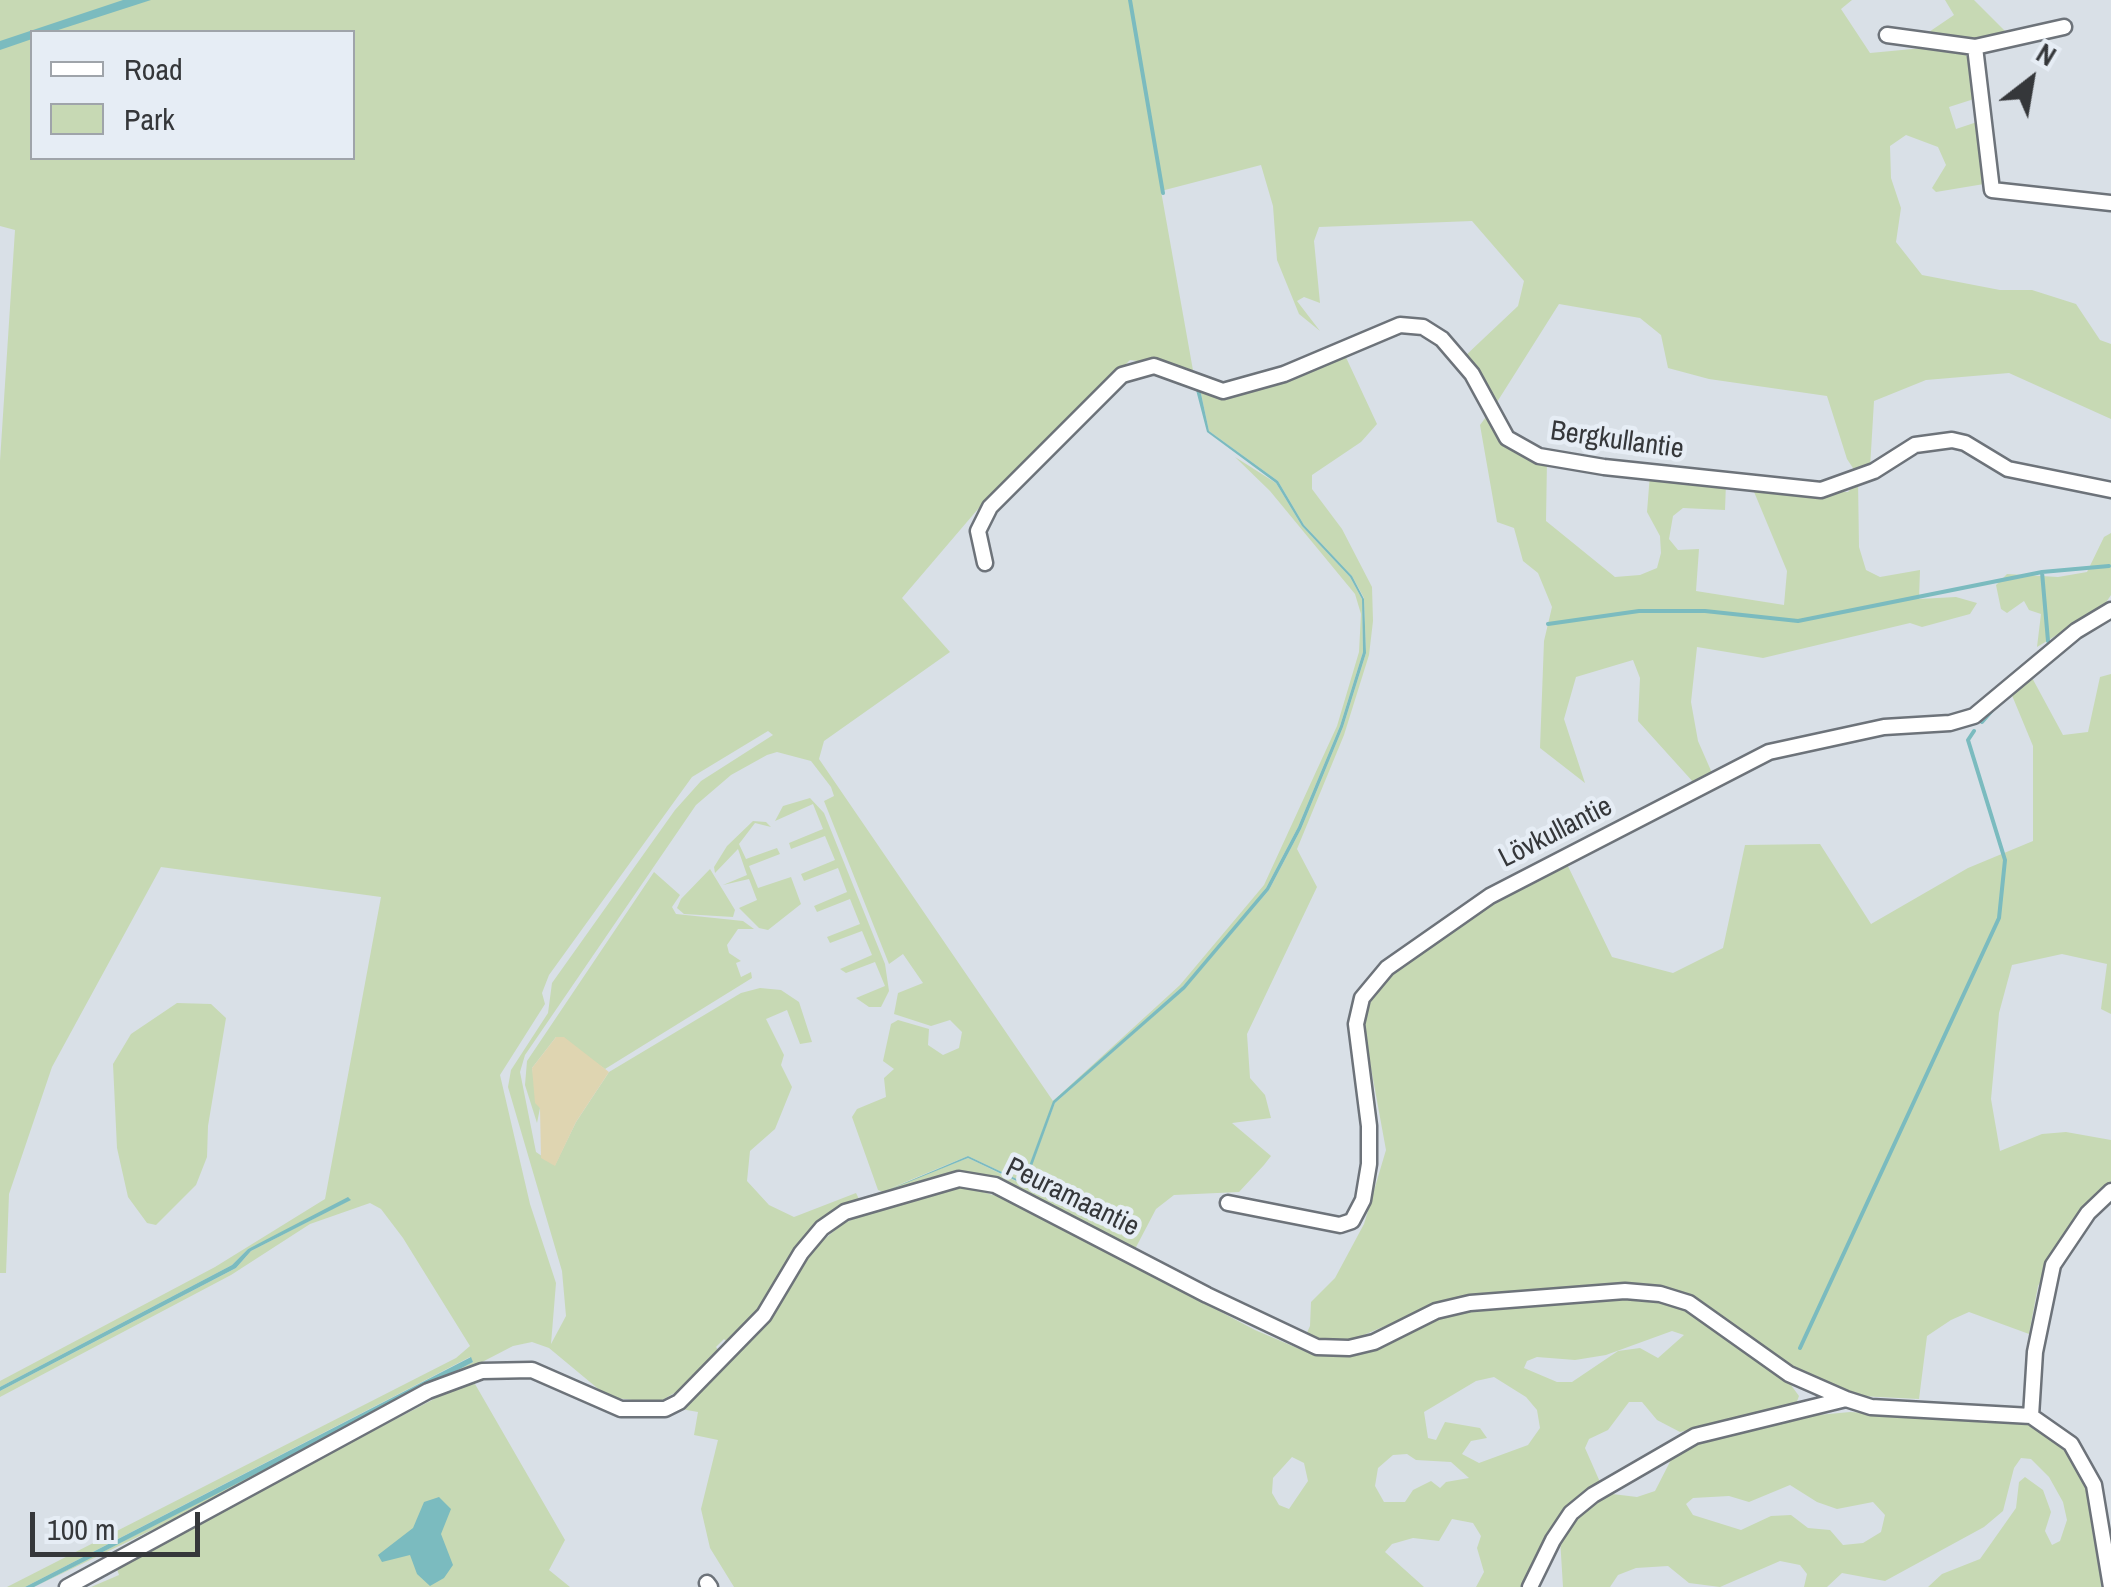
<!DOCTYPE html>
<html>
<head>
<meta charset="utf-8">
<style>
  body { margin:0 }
  #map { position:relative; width:2111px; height:1587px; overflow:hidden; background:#d9e0e7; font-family:"Archivo Narrow",sans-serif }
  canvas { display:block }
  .legend { position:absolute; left:30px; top:30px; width:325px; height:130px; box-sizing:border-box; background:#e6edf5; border:2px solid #9fa4aa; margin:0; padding:12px 18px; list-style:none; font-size:30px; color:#35373a }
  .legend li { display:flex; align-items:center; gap:20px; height:50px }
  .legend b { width:50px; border:2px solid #9fa4aa }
  .north { position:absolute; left:1981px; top:30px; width:100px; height:100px; -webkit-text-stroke:8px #e6edf5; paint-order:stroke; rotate:31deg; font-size:28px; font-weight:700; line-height:40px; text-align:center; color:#35373a }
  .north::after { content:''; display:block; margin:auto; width:35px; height:45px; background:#35373a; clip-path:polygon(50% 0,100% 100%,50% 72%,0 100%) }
  .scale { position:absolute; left:30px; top:1512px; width:170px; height:45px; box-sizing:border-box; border:5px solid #35373a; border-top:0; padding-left:12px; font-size:30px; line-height:35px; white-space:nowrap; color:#35373a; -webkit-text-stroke:8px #e6edf5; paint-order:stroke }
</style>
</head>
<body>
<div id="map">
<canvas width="2111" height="1587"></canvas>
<ul class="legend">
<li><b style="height:12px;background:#fff"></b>Road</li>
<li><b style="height:28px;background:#c7d9b4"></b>Park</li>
</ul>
<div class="north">N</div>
<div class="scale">100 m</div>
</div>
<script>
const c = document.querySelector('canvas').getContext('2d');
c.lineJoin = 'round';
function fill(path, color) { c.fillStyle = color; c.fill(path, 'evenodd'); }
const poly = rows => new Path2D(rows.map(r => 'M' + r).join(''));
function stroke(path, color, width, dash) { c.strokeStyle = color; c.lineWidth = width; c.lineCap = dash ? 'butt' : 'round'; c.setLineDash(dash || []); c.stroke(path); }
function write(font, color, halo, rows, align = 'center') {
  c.font = font + ' "Archivo Narrow",sans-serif'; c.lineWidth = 9; c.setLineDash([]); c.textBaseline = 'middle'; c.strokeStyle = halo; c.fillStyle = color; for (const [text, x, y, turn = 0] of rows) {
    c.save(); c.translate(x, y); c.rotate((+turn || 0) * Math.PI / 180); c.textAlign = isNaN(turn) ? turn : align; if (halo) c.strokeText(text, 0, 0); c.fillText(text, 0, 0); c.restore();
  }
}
const green = poly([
  [0,0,1852,0,1841,9,1870,53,1955,45,1964,49,1971,68,1974,99,1949,107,1956,129,1977,122,1984,184,1936,192,1932,188,1946,165,1938,147,1906,135,1890,146,1891,178,1901,208,1896,242,1922,275,2000,290,2032,290,2076,304,2100,340,2111,344,2111,419,2009,373,1926,380,1874,401,1870,468,1857,474,1847,459,1827,396,1709,379,1668,368,1661,335,1640,318,1559,304,1492,410,1464,357,1518,306,1524,281,1472,221,1319,227,1314,241,1320,303,1304,297,1297,301,1320,331,1299,314,1277,260,1273,206,1261,165,1161,191,1194,376,1182,367,1130,360,978,509,902,598,950,652,824,741,819,759,1053,1101,1180,985,1264,885,1337,726,1359,652,1361,614,1355,594,1270,491,1235,457,1276,483,1302,526,1350,577,1362,599,1363,652,1340,726,1298,827,1266,888,1238,925,1183,986,1054,1101,1023,1182,968,1156,886,1190,968,1158,1024,1185,1055,1103,1184,989,1269,890,1301,829,1343,727,1366,653,1364,598,1352,576,1304,525,1278,481,1209,431,1200,389,1223,394,1343,351,1377,424,1361,442,1312,475,1312,489,1342,529,1372,587,1373,621,1369,655,1344,735,1297,849,1317,887,1247,1034,1250,1078,1265,1095,1271,1118,1232,1123,1271,1156,1264,1165,1239,1192,1174,1195,1156,1209,1134,1251,969,1175,931,1177,886,1193,878,1190,852,1117,857,1109,886,1097,884,1078,894,1069,883,1061,891,1024,898,1020,929,1029,928,1045,943,1055,959,1048,962,1032,950,1020,931,1026,894,1014,898,993,923,983,903,954,889,964,824,801,834,796,831,787,811,761,777,752,767,755,731,775,696,805,525,1055,520,1072,536,1152,555,1165,576,1122,609,1072,741,993,760,988,781,990,799,1002,812,1042,800,1044,787,1010,766,1019,784,1055,781,1065,792,1087,775,1129,750,1151,747,1181,769,1205,794,1217,856,1193,860,1201,843,1210,729,1344,724,1339,716,1347,720,1352,690,1384,657,1403,608,1397,549,1348,532,1342,513,1346,237,1489,34,1587,473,1362,470,1357,25,1587,7,1587,456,1358,470,1346,403,1238,381,1209,370,1203,310,1224,231,1275,0,1397,0,1391,236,1268,251,1251,350,1200,248,1249,232,1265,0,1387,0,1381,215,1267,325,1199,381,897,161,867,52,1067,9,1194,6,1273,0,1273,0,461,15,230,0,226],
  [32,32,352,32,352,158,32,158],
  [768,731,773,735,701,781,675,810,552,983,548,1013,511,1070,508,1087,562,1271,566,1316,551,1344,556,1283,530,1204,500,1075,545,1004,542,993,549,975,692,777],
  [1945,0,1974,0,2010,36,1974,41,1926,34,1954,15],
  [1486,417,1502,437,1547,460,1546,521,1615,577,1640,575,1657,568,1661,553,1660,536,1647,512,1650,474,1726,483,1725,510,1683,508,1673,516,1669,539,1678,550,1699,549,1696,591,1784,605,1787,571,1752,487,1848,492,1858,480,1859,547,1866,570,1880,577,1920,570,1919,599,1956,597,1977,603,1970,614,1922,627,1910,623,1763,658,1697,647,1691,702,1698,741,1712,773,1694,783,1638,721,1640,678,1633,660,1576,677,1564,719,1585,783,1540,748,1544,641,1552,607,1538,573,1523,561,1514,528,1497,522,1480,425],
  [2111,533,2111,595,2103,607,2037,647,2041,614,2029,610,2024,601,2007,613,2001,609,1996,585,2007,574,2058,577,2087,572,2104,537],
  [2030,674,2063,735,2088,732,2100,677,2111,674,2111,1014,2101,1009,2107,964,2062,954,2012,965,1999,1013,1991,1099,2000,1151,2042,1134,2066,1132,2111,1140,2111,1183,2072,1227,2038,1286,2029,1334,1969,1312,1951,1320,1927,1336,1919,1399,1859,1396,1827,1387,1671,1294,1428,1308,1347,1342,1304,1339,1310,1326,1311,1302,1335,1278,1364,1224,1386,1150,1362,1019,1381,980,1507,889,1564,858,1612,957,1673,973,1723,948,1745,845,1820,844,1871,924,1968,868,2033,841,2033,746,2011,693],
  [810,798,824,813,885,964,889,991,881,1007,869,1007,856,998,885,986,875,962,846,973,840,969,872,955,862,931,830,943,827,937,860,924,850,899,817,912,814,906,847,892,838,868,804,881,801,874,835,860,825,836,791,849,789,843,823,829,813,804,775,821,783,806],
  [753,821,766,822,771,827,755,823,739,844,746,859,777,848,780,854,749,866,758,888,791,877,801,904,768,930,759,928,739,908,757,900,749,879,723,885,747,875,738,849,715,873,714,867,727,846],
  [710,869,735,910,733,917,684,914,677,908,681,899],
  [654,872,680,895,672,907,676,914,743,921,754,929,738,929,727,945,729,953,741,961,736,963,741,977,751,972,752,978,605,1069,556,1037,532,1068,540,1108,537,1123,525,1085,527,1061],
  [177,1003,211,1004,226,1018,208,1126,207,1157,196,1185,156,1225,147,1223,128,1197,117,1148,113,1064,131,1034],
  [959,1185,1010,1200,1255,1330,1309,1353,1339,1356,1375,1346,1462,1310,1620,1297,1659,1299,1687,1308,1788,1381,1799,1396,1796,1404,1784,1409,1680,1432,1657,1420,1642,1402,1629,1402,1608,1430,1589,1439,1585,1448,1600,1482,1563,1511,1525,1587,1476,1587,1484,1572,1477,1548,1481,1536,1473,1523,1452,1519,1439,1541,1413,1538,1392,1544,1385,1552,1424,1587,734,1587,710,1548,701,1509,718,1440,694,1435,698,1412,681,1409,772,1313,810,1252,842,1224,905,1197],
  [1672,1331,1684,1335,1658,1358,1640,1348,1618,1351,1572,1382,1557,1382,1524,1368,1527,1361,1537,1357,1575,1360,1606,1355],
  [1494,1377,1526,1397,1537,1410,1540,1428,1528,1445,1479,1463,1462,1454,1471,1441,1487,1438,1480,1428,1445,1422,1436,1440,1428,1438,1424,1412,1476,1381],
  [1407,1454,1416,1460,1451,1462,1469,1478,1446,1482,1440,1488,1431,1481,1413,1490,1405,1502,1384,1502,1375,1486,1378,1468,1393,1455],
  [1292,1457,1304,1463,1308,1481,1289,1509,1279,1505,1272,1493,1273,1478],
  [475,1384,565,1540,549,1570,570,1587,91,1587,119,1575,116,1566,455,1388],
  [1850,1412,2026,1422,2045,1431,2077,1464,2089,1487,2099,1536,2101,1587,1928,1587,1942,1574,1980,1559,2016,1508,2019,1482,2025,1477,2043,1490,2051,1512,2045,1531,2052,1545,2060,1541,2067,1520,2063,1502,2049,1477,2031,1459,2021,1458,2014,1468,2003,1511,1984,1527,1885,1581,1842,1573,1827,1587,1804,1587,1807,1574,1800,1565,1780,1561,1720,1587,1689,1583,1668,1566,1636,1568,1618,1575,1610,1587,1563,1587,1560,1538,1575,1515,1604,1493,1637,1497,1655,1491,1674,1454,1695,1443,1797,1417],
  [1790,1485,1817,1502,1837,1509,1873,1502,1885,1515,1881,1532,1863,1543,1843,1545,1830,1530,1808,1528,1791,1515,1771,1516,1741,1530,1693,1515,1686,1504,1693,1498,1729,1496,1749,1502]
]);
const sand = poly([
  [556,1037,564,1037,609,1072,576,1122,555,1166,541,1158,540,1108,535,1103,532,1068]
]);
const water = poly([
  [123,0,151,0,52,32,32,32,32,39,0,50,0,41],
  [1195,386,1200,389,1209,431,1278,481,1304,525,1352,576,1364,599,1366,653,1343,727,1301,829,1269,890,1185,989,1055,1103,1025,1185,968,1158,886,1191,968,1156,1023,1182,1053,1101,1183,986,1266,888,1298,827,1340,726,1363,652,1362,599,1350,577,1302,526,1276,483,1207,432],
  [348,1197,351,1200,251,1251,236,1268,0,1391,0,1387,232,1265,248,1249],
  [471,1357,473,1362,405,1398,34,1587,25,1587],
  [439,1497,451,1509,441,1534,453,1565,444,1578,430,1586,417,1574,410,1555,382,1562,378,1555,413,1528,424,1502]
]);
const stream = poly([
  [1130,0,1163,193],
  [1548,624,1639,611,1705,611,1798,621,2042,572],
  [2048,641,2042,572,2109,566],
  [1982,722,1995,707],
  [1800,1348,1999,918,2005,860,1968,740,1974,731]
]);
const minor = poly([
  [1887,35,1975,47,2064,27],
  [1975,47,1992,190,2111,203],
  [985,563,978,531,990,507,1122,375,1154,366,1223,391,1284,374,1400,325,1423,327,1442,339,1472,374,1507,438,1539,456,1604,467,1821,490,1874,471,1915,445,1952,440,1965,443,2008,469,2111,490],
  [1228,1203,1340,1225,1352,1221,1363,1200,1369,1164,1369,1126,1356,1024,1362,998,1387,968,1490,896,1769,752,1884,727,1950,723,1974,716,2076,631,2111,610],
  [2031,1416,2035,1352,2053,1265,2088,1213,2111,1191],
  [707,1583,710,1587],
  [67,1587,428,1391,482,1371,532,1370,621,1409,665,1409,679,1402,764,1315,801,1253,822,1228,845,1212,959,1179,995,1185,1207,1295,1317,1347,1349,1348,1374,1342,1436,1311,1470,1303,1625,1291,1660,1294,1689,1303,1789,1374,1846,1399,1871,1407,2031,1416,2071,1444,2094,1485,2111,1587],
  [1530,1587,1553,1540,1571,1513,1593,1495,1695,1436,1846,1399]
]);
const streetNames = [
  ["Bergkullantie",1617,441,8],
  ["Lövkullantie",1556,833,-27],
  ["Peuramaantie",1072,1198,26]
];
fill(green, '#c7d9b4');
fill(sand, '#dfd5b1');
fill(water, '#7bbbbf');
stroke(stream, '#7bbbbf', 4);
stroke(minor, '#6d737a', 19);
stroke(minor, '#fff', 14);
write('28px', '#35373a', '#e6edf5', streetNames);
</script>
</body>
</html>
